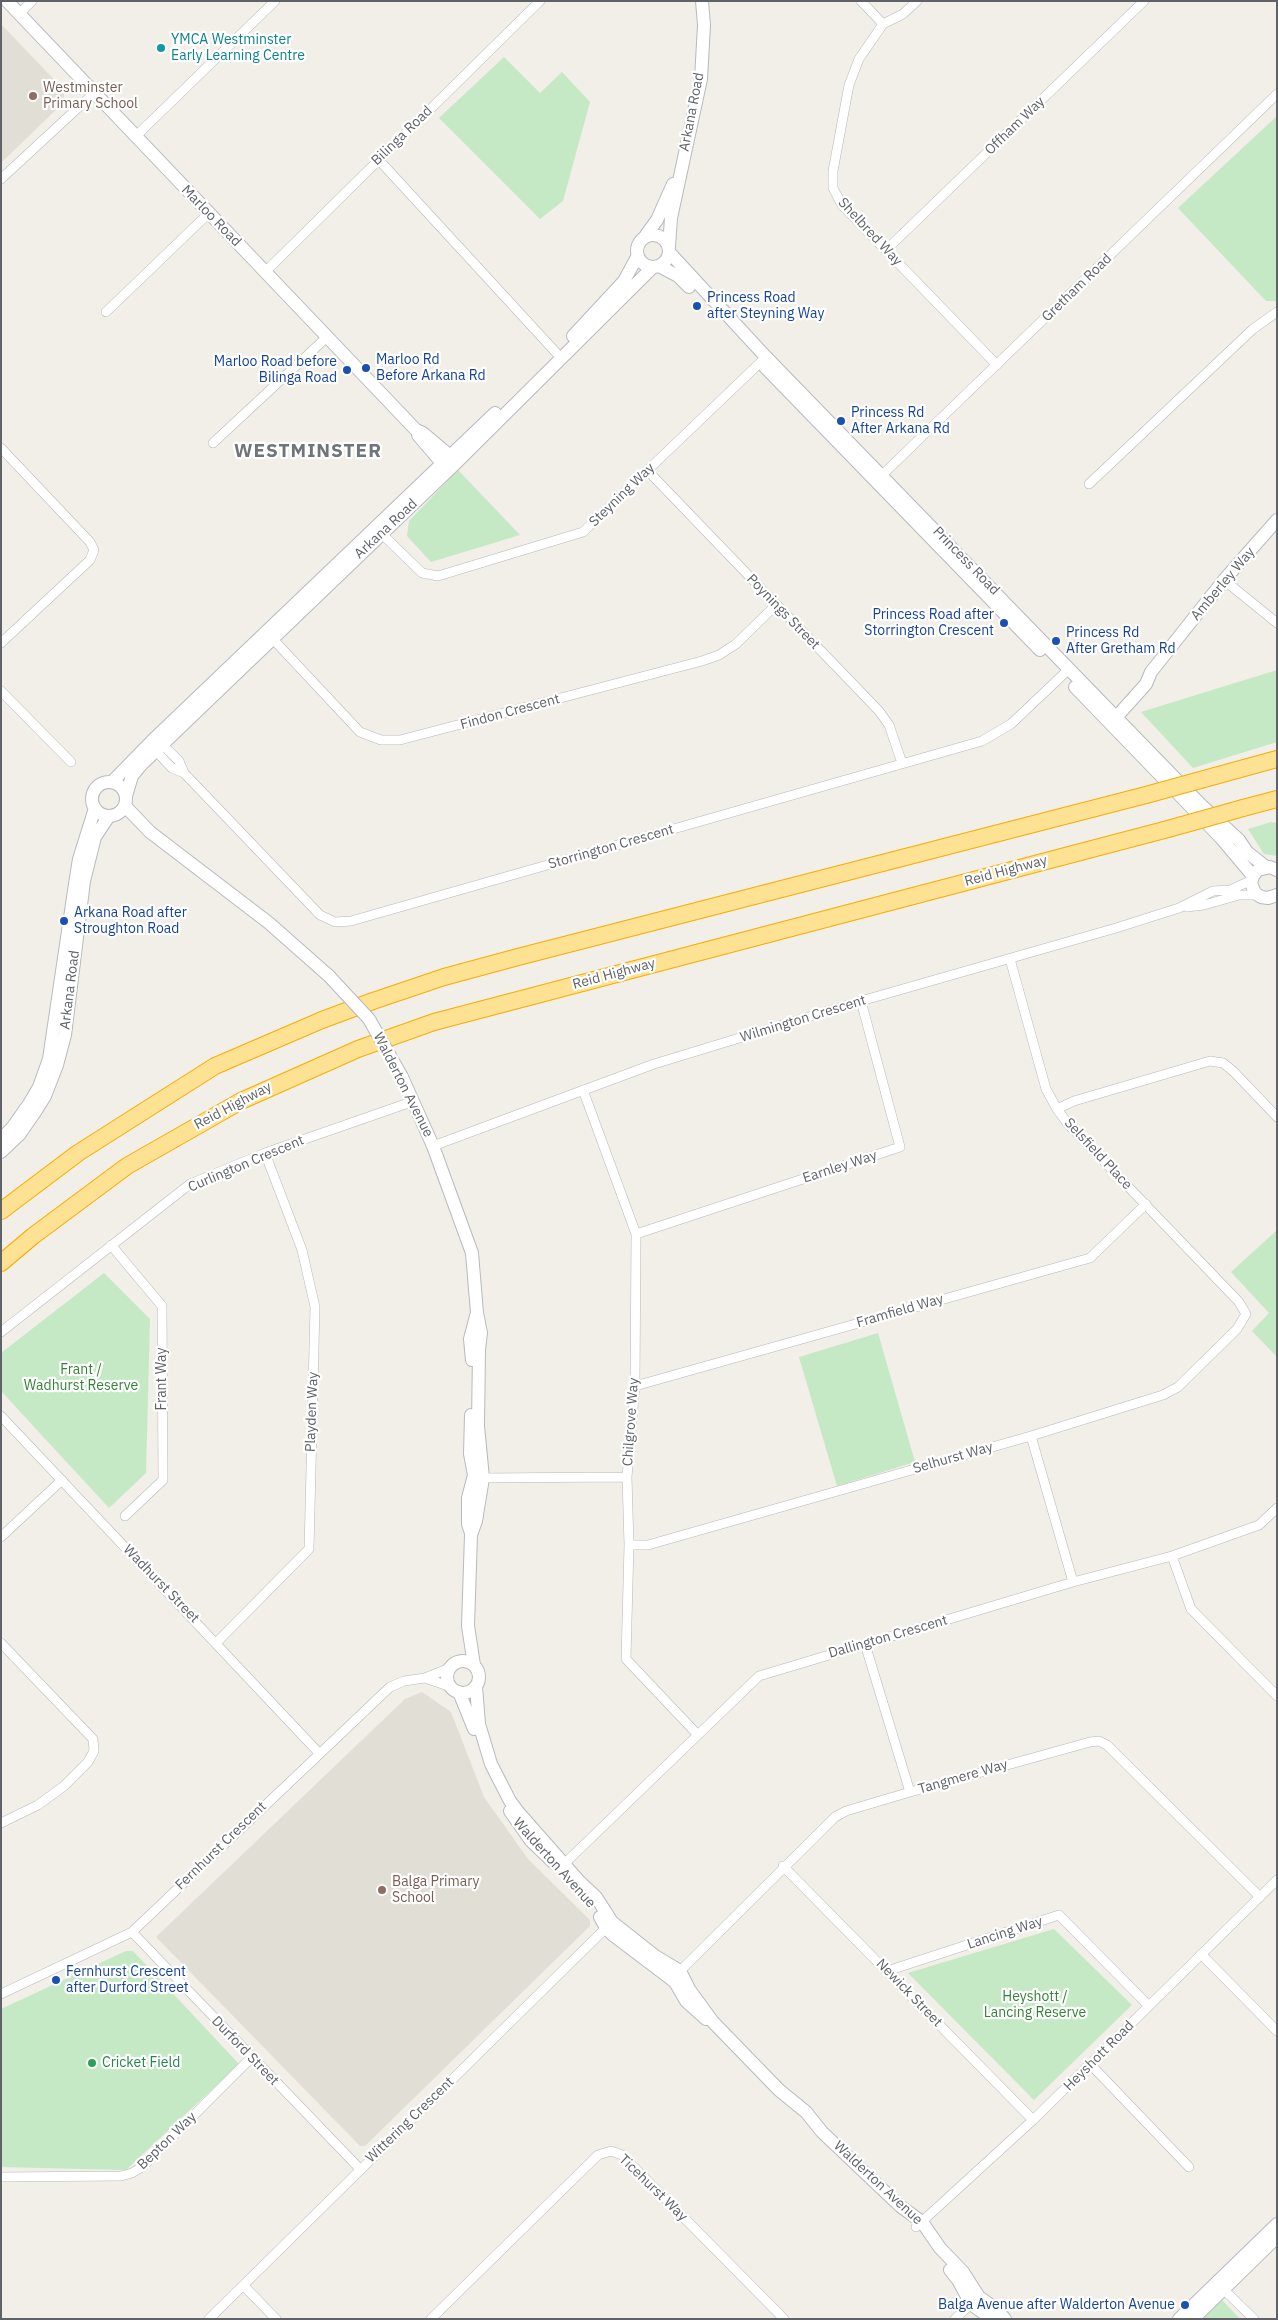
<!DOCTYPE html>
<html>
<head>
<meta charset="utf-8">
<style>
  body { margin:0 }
  #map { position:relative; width:1278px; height:2320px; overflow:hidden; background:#f1efe8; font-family:"IBM Plex Sans",sans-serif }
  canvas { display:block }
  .frame { position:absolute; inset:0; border:2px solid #5f6368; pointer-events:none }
</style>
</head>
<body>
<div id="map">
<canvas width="1278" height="2320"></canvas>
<div class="frame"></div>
</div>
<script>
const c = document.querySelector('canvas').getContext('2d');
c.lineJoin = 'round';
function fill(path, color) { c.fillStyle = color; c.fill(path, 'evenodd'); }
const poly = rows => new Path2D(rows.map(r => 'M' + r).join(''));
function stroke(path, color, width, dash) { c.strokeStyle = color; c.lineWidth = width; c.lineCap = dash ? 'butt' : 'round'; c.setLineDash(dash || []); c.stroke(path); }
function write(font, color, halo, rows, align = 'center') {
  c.font = font + ' "IBM Plex Sans",sans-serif'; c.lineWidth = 4.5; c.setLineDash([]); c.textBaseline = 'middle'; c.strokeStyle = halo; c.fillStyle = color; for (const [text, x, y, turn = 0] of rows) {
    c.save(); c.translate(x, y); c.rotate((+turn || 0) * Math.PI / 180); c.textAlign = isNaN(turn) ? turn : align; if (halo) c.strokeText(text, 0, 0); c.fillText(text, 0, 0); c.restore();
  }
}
const education = poly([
  [1,24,64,90,64,102,1,163],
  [422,1692,451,1712,484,1797,528,1859,590,1920,590,1926,365,2146,360,2146,156,1937,405,1699]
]);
const green = poly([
  [504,57,540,93,562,72,590,102,563,201,540,219,439,118],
  [1277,116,1277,301,1266,301,1178,208],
  [458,470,520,535,431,562,407,536,409,521],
  [1277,670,1277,742,1193,768,1141,712],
  [1271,822,1277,823,1277,856,1264,854,1248,829],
  [1277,1230,1277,1357,1252,1331,1269,1313,1231,1272],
  [104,1273,150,1319,146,1473,109,1508,1,1391,1,1353],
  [878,1333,915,1462,837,1486,799,1357],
  [1054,1929,1132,2005,1034,2100,908,1973],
  [126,1951,133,1951,239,2064,126,2170,1,2167,1,2009],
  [1222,2300,1240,2319,1203,2319]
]);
const street = poly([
  [861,1,883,24],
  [917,1,903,14,883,24,859,59,849,85,833,171,833,188,842,205,997,365],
  [19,14,32,1],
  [135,137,275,1],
  [378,159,562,359],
  [1,179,94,93],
  [886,250,1144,1],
  [265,272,540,1],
  [106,312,208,214],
  [213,443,327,337],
  [1,448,90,542,94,550,90,560,1,643],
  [647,470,879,711,889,725,902,763],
  [878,479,1277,94],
  [1089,484,1253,329,1277,312],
  [378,530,422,573,438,576,583,532,766,357],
  [1224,580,1277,623],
  [270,636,360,732,381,740,400,740,702,661,719,655,736,644,776,605],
  [1,691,71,762],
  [160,742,179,761,184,773],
  [153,748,172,768,184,773,320,915,335,922,351,921,982,741,1011,724,1069,669],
  [1187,907,1204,905,1239,895,1258,895],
  [583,1090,636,1234,635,1386,627,1477,629,1545,626,1659,697,1734],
  [1057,1109,1074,1101,1210,1061,1223,1063,1233,1071,1277,1117],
  [433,1146,654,1064,861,1001,1116,928,1179,908,1213,891,1230,890,1252,880],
  [636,1234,900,1147,861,1001],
  [111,1245,162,1306,163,1480,125,1516],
  [1,1332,190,1184,265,1153,414,1101],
  [635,1386,1090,1258,1146,1204],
  [1,1416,319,1753],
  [1031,1436,1073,1582],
  [477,1478,627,1477],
  [1,1537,62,1480],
  [629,1545,648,1545,1031,1436,1163,1395,1178,1387,1237,1329,1246,1314,1239,1302,1068,1124,1057,1109,1046,1089,1010,959],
  [1172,1556,1191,1609,1277,1696],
  [217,1642,309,1549,315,1307,302,1250,265,1153],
  [1,1643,93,1739,94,1751,88,1762,64,1786,38,1805,1,1823],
  [865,1644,910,1792],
  [425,1678,451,1687],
  [783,1866,1033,2120],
  [561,1867,759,1676,1073,1582,1172,1556,1259,1525,1277,1508],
  [132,1932,360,2169],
  [1201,1954,1277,2031],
  [887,1971,1059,1915,1149,2006],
  [677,1974,835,1817,846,1811,910,1792,1090,1742,1099,1741,1107,1745,1260,1897],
  [1,1994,132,1932,390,1687,404,1681,425,1678,450,1668],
  [1090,2064,1189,2167],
  [1,2177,121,2176,132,2173,142,2167,251,2058],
  [916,2227,1033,2120,1277,1880],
  [244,2286,276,2319],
  [1220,2286,1254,2319],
  [209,2319,610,1924],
  [431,2319,598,2155,611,2151,622,2155,784,2319],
  [955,2319,975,2300]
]);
const secondary = poly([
  [7,1,416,430,423,433,455,460],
  '637 251a16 16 0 1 1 32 0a16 16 0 1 1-32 0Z',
  [646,235,657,220,673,184],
  [669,247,671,218,701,79,704,25,702,1],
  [669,252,766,357,1201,805,1239,840,1247,852,1266,867],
  [659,266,678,276,689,287],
  [573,336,624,281,637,257],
  [765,367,1040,650],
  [418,435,447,469],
  [1075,687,1221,838,1253,876],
  [1111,723,1146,684,1151,672,1224,580,1277,520],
  [112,782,156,737,495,413],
  '92 799a17 17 0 1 1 34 0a17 17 0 1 1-34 0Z',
  [126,796,132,776,141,765,457,462,653,267],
  [125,806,150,832,269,923,329,976],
  [1277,870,1270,867,1258,870,1253,876,1251,883,1255,893,1261,897,1268,898,1277,895],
  [402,1077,433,1146,472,1253,477,1313,481,1333,479,1350,478,1426,483,1478,476,1521,471,1535,468,1626,474,1665],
  [1,1139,12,1128,29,1104,39,1087,49,1059,75,884,79,859,95,808],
  [1,1152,19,1135,35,1112,45,1096,57,1065,65,1035,84,881,95,837,109,816],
  [472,1360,470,1339,476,1316],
  [471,1533,468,1524,468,1498,474,1475,470,1454,471,1415],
  '447 1677a16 16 0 1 1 32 0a16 16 0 1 1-32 0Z',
  [476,1687,479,1724,491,1764,510,1801,519,1813,578,1880,596,1897,612,1922,655,1956,680,1971,689,1989,713,2022,779,2090,806,2112,822,2132,900,2206,922,2222,940,2248,963,2272,979,2297,996,2309,1005,2319],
  [459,1692,474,1729],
  [510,1811,531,1841,555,1864],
  [600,1917,606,1928,613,1935,675,1982,686,2001,706,2019],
  [950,2270,958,2280,971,2304,992,2319],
  [1179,2319,1277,2224],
  [1193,2319,1277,2237]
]);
const highway = poly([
  [1215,776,1277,759],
  [1243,808,1277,799],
  [1,1211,78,1153,215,1066,322,1020,373,1001,444,977,518,957,1146,795],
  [1,1263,33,1236,127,1166,241,1101,358,1049,434,1022,1168,829]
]);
const secondaryBridge = poly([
  [329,976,369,1019,402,1077]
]);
const highwayBridge = poly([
  [1146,795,1215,776],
  [1168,829,1243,808]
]);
const markers = [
  [161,48,5,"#0f9aa8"],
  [33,96,5,"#8d6e63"],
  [697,306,5,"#1a4fb4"],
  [366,368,5,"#1a4fb4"],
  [347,370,5,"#1a4fb4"],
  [841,421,5,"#1a4fb4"],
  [1004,623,5,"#1a4fb4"],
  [1056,641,5,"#1a4fb4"],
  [64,921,5,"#1a4fb4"],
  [382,1890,5,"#8d6e63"],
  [56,1980,5,"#1a4fb4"],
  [92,2063,5,"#2e9e5b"],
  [1185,2305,5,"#1a4fb4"]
];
const cultureNames = [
  ["YMCA Westminster",171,40],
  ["Early Learning Centre",171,56]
];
const educationNames = [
  ["Westminster",43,88],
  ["Primary School",43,104],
  ["Balga Primary",392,1882],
  ["School",392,1898]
];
const streetNames = [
  ["Arkana Road",692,112,-79],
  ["Offham Way",1015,126,-44],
  ["Bilinga Road",402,136,-44],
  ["Marloo Road",211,216,46],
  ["Shelbred Way",870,232,47],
  ["Gretham Road",1077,288,-44],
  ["Steyning Way",622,495,-44],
  ["Arkana Road",386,529,-43],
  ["Princess Road",966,561,46],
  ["Amberley Way",1223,584,-50],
  ["Poynings Street",783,612,46],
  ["Findon Crescent",510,712,-15],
  ["Storrington Crescent",611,847,-16],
  ["Reid Highway",1006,871,-15],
  ["Reid Highway",614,974,-15],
  ["Arkana Road",70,990,-83],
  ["Wilmington Crescent",803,1019,-17],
  ["Walderton Avenue",403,1085,63],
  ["Reid Highway",233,1106,-28],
  ["Selsfield Place",1098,1154,47],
  ["Curlington Crescent",246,1164,-23],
  ["Earnley Way",840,1167,-18],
  ["Framfield Way",900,1311,-16],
  ["Frant Way",162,1379,-90],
  ["Playden Way",312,1412,-88],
  ["Chilgrove Way",631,1422,-86],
  ["Selhurst Way",953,1458,-16],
  ["Wadhurst Street",161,1584,46],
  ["Dallington Crescent",888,1637,-16],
  ["Tangmere Way",963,1777,-16],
  ["Fernhurst Crescent",221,1846,-44],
  ["Walderton Avenue",554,1863,48],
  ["Lancing Way",1005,1933,-18],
  ["Newick Street",909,1993,46],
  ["Durford Street",245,2051,46],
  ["Heyshott Road",1099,2056,-45],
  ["Wittering Crescent",410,2120,-44],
  ["Bepton Way",167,2141,-44],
  ["Walderton Avenue",878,2183,43],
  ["Ticehurst Way",653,2188,44]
];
const transitNames = [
  ["Princess Road",707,298],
  ["after Steyning Way",707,314],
  ["Marloo Rd",376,360],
  ["Before Arkana Rd",376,376],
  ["Marloo Road before",337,362,"right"],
  ["Bilinga Road",337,378,"right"],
  ["Princess Rd",851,413],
  ["After Arkana Rd",851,429],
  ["Princess Road after",994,615,"right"],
  ["Storrington Crescent",994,631,"right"],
  ["Princess Rd",1066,633],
  ["After Gretham Rd",1066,649],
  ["Arkana Road after",74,913],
  ["Stroughton Road",74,929],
  ["Fernhurst Crescent",66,1972],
  ["after Durford Street",66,1988],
  ["Balga Avenue after Walderton Avenue",1175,2305,"right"]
];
const parkNames = [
  ["Frant /",81,1370],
  ["Wadhurst Reserve",81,1386],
  ["Heyshott /",1035,1997],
  ["Lancing Reserve",1035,2013]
];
const leisureNames = [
  ["Cricket Field",102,2063]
];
const districtNames = [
  ["WESTMINSTER",308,452]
];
fill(education, '#e1ded6');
fill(green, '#c5e8c5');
stroke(street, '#b5b8bc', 10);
stroke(secondary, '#b6babf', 14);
stroke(highway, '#f9ab00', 18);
stroke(street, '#fff', 9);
stroke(secondary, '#fff', 12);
stroke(highway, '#fde293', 16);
stroke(secondaryBridge, '#b6babf', 14, []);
stroke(highwayBridge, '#f9ab00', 18, []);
stroke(secondaryBridge, '#fff', 12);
stroke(highwayBridge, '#fde293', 16);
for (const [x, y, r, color] of markers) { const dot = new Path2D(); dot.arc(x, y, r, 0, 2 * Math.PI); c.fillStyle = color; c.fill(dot); stroke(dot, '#fff', 2); }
write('14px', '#0d838f', '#fff', cultureNames, 'left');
write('14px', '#785e54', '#fff', educationNames, 'left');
write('14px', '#5f6368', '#fff', streetNames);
write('14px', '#164399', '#fff', transitNames, 'left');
write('14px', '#348238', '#fff', parkNames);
write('14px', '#27864d', '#fff', leisureNames, 'left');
c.letterSpacing = '1px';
write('bold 19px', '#70757a', '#fff', districtNames);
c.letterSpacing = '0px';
</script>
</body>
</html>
